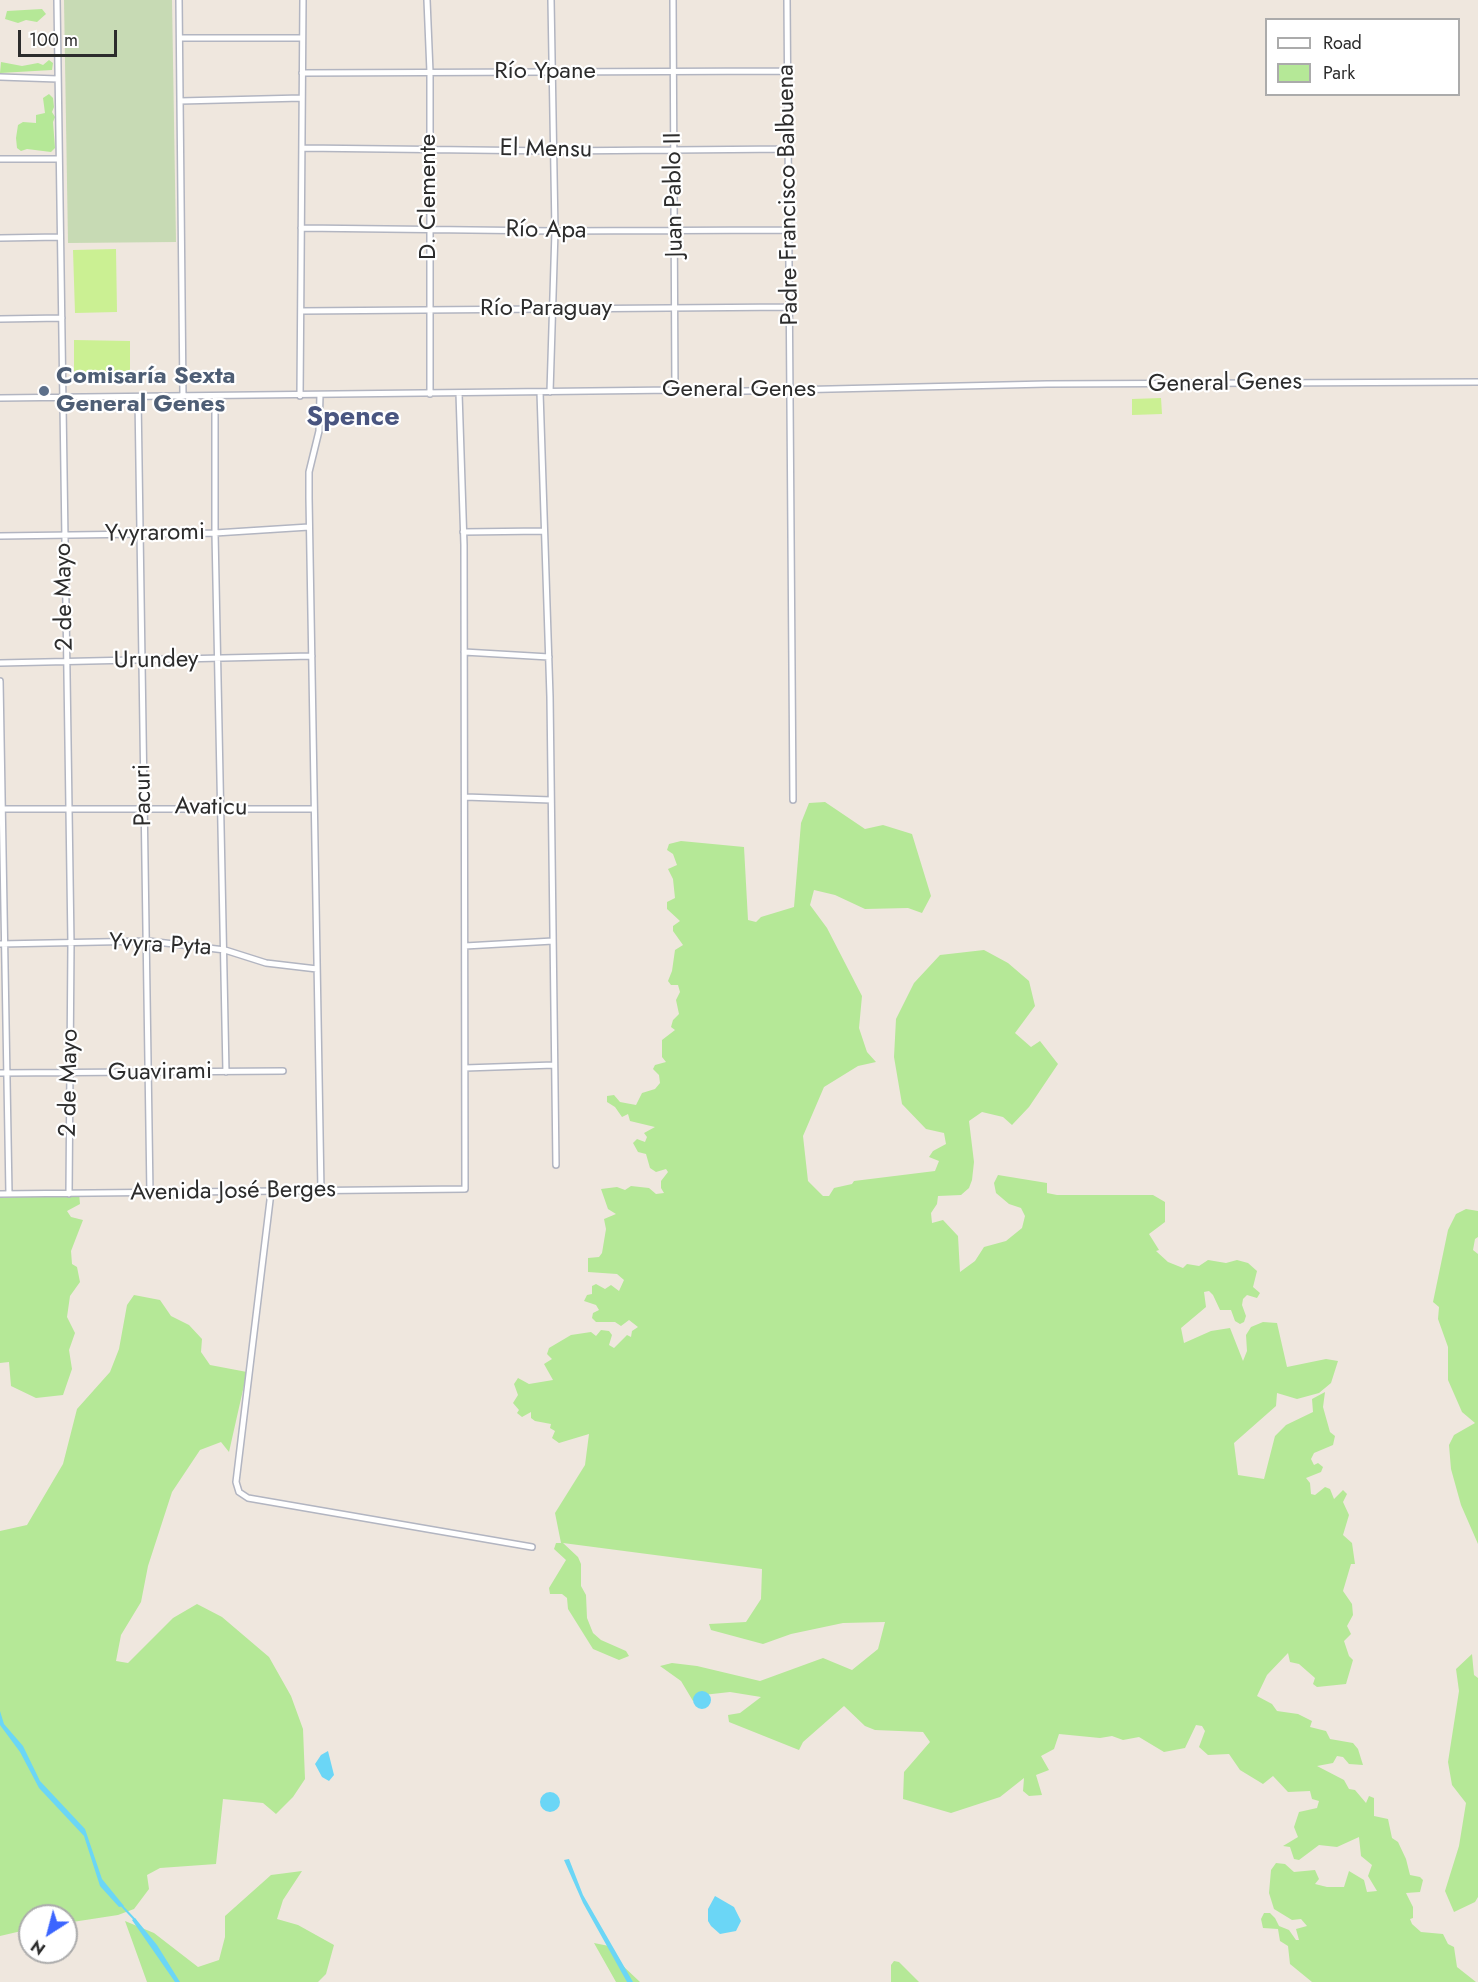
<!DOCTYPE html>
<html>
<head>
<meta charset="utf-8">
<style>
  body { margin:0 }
  #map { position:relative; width:1478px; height:1982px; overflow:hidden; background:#efe7de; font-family:Jost,sans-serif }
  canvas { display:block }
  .legend { position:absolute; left:1265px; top:18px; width:195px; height:78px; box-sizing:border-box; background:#fff; border:2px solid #ababab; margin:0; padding:8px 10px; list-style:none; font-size:18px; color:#2c2c2c }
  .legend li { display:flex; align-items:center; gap:12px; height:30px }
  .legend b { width:30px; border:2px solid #ababab }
  .north { position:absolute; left:18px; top:1904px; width:60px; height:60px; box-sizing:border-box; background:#fff; border:2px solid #ababab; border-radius:50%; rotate:216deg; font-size:16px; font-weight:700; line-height:24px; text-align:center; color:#2c2c2c }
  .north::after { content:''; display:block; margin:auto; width:21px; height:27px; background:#3b65ff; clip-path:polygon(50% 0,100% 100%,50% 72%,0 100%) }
  .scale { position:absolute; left:18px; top:30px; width:99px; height:27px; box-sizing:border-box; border:3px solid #2c2c2c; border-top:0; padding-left:8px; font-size:18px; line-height:21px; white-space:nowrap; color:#2c2c2c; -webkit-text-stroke:4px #fff; paint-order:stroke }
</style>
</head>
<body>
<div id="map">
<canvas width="1478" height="1982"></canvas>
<ul class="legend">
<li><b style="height:8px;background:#fff"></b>Road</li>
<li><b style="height:16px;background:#b5e897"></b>Park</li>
</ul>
<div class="north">N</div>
<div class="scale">100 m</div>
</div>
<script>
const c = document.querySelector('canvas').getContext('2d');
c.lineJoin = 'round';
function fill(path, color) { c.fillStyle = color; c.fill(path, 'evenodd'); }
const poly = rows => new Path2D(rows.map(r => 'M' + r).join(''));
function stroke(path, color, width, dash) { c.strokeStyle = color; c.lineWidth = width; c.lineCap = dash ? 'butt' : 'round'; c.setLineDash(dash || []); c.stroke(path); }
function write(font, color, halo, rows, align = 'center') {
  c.font = font + ' Jost,sans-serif'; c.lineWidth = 4.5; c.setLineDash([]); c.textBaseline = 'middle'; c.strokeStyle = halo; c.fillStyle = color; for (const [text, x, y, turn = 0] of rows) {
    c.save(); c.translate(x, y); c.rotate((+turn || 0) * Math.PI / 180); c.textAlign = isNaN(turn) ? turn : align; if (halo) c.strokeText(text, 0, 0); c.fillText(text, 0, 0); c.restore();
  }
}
const green = poly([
  [42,9,46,14,37,22,26,20,18,23,5,19,7,11],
  [49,60,53,63,52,70,0,73,1,62,22,66,38,63,43,65],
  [49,94,53,98,54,107,52,112,55,117,53,122,55,148,51,152,27,149,21,151,17,148,16,138,18,125,23,122,36,123,36,115,45,113,43,98],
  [825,802,865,829,883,825,912,834,931,896,922,913,908,908,865,909,835,895,814,890,810,905,827,928,862,996,859,1028,867,1052,876,1062,858,1066,824,1087,803,1136,808,1181,823,1196,829,1196,834,1188,852,1184,854,1181,935,1171,939,1161,929,1157,933,1151,946,1144,944,1133,926,1129,902,1104,894,1057,896,1019,914,983,940,955,984,950,1008,963,1029,981,1035,1006,1015,1033,1031,1047,1040,1041,1058,1064,1029,1107,1012,1125,1003,1117,982,1112,969,1121,974,1162,972,1180,969,1188,961,1195,938,1196,937,1204,931,1213,932,1223,943,1220,958,1236,960,1272,975,1261,984,1247,1006,1241,1022,1228,1025,1216,1021,1208,1009,1204,996,1193,994,1183,998,1175,1047,1183,1047,1193,1057,1195,1153,1195,1165,1202,1165,1222,1149,1234,1159,1250,1156,1251,1168,1262,1183,1268,1187,1264,1199,1266,1208,1260,1226,1263,1237,1260,1248,1263,1257,1271,1253,1287,1260,1293,1257,1298,1247,1295,1243,1299,1242,1305,1246,1316,1244,1322,1240,1324,1235,1321,1231,1310,1220,1310,1213,1295,1209,1291,1204,1292,1206,1307,1181,1328,1184,1343,1211,1331,1230,1328,1243,1361,1247,1351,1246,1335,1251,1327,1263,1322,1277,1323,1287,1367,1326,1359,1338,1361,1331,1383,1319,1393,1297,1399,1277,1393,1276,1406,1234,1443,1238,1475,1264,1479,1275,1436,1286,1425,1313,1412,1312,1399,1325,1392,1323,1407,1330,1432,1335,1436,1333,1445,1314,1453,1311,1459,1314,1465,1318,1463,1323,1467,1321,1472,1306,1478,1310,1483,1311,1494,1315,1495,1325,1487,1330,1489,1334,1499,1343,1490,1347,1494,1343,1502,1349,1515,1343,1535,1352,1543,1355,1564,1351,1564,1343,1591,1352,1604,1353,1615,1347,1626,1351,1634,1344,1641,1349,1656,1353,1660,1346,1684,1317,1687,1313,1684,1315,1678,1299,1664,1290,1662,1288,1653,1267,1675,1257,1696,1272,1704,1277,1711,1298,1714,1312,1721,1310,1727,1326,1731,1330,1739,1353,1743,1358,1749,1363,1765,1349,1764,1343,1757,1337,1756,1333,1763,1317,1766,1344,1780,1349,1789,1355,1790,1366,1803,1369,1796,1374,1798,1374,1816,1388,1819,1392,1838,1398,1842,1406,1859,1410,1875,1420,1877,1423,1880,1420,1892,1406,1893,1413,1907,1413,1918,1410,1919,1412,1924,1421,1932,1443,1934,1448,1944,1454,1947,1457,1967,1476,1982,1312,1982,1290,1964,1288,1946,1280,1941,1278,1929,1263,1928,1261,1919,1264,1913,1270,1913,1275,1918,1279,1926,1289,1930,1296,1940,1299,1940,1296,1929,1307,1926,1301,1919,1292,1920,1274,1909,1269,1893,1271,1870,1276,1863,1285,1864,1294,1872,1315,1870,1319,1879,1315,1884,1327,1887,1344,1887,1349,1871,1364,1880,1367,1892,1377,1891,1368,1876,1372,1865,1361,1856,1359,1837,1337,1847,1319,1845,1299,1860,1294,1859,1290,1847,1283,1846,1298,1837,1294,1827,1299,1812,1317,1808,1319,1801,1312,1799,1310,1791,1288,1792,1273,1776,1263,1784,1240,1770,1229,1754,1208,1755,1199,1747,1205,1731,1202,1726,1196,1725,1185,1748,1164,1752,1139,1737,1123,1740,1112,1736,1100,1738,1059,1734,1054,1749,1041,1756,1049,1770,1036,1775,1042,1795,1029,1796,1023,1791,1024,1778,1000,1797,951,1813,903,1799,904,1772,930,1742,923,1732,875,1730,865,1726,844,1706,803,1742,799,1750,729,1722,728,1715,740,1713,761,1697,730,1692,703,1695,693,1701,681,1681,660,1666,672,1663,697,1666,760,1681,823,1658,852,1670,878,1649,885,1622,843,1623,791,1634,763,1644,711,1630,709,1624,746,1622,761,1599,762,1569,563,1543,578,1557,581,1564,581,1586,586,1595,587,1618,593,1633,601,1640,626,1651,629,1656,619,1660,593,1649,568,1609,567,1598,562,1594,550,1594,549,1588,566,1560,554,1549,556,1543,561,1543,555,1513,585,1465,589,1434,559,1443,552,1438,555,1431,550,1428,551,1424,535,1421,531,1418,531,1412,522,1417,517,1413,519,1410,513,1403,518,1395,514,1384,518,1378,529,1384,553,1380,544,1364,552,1359,547,1354,549,1348,571,1335,591,1332,596,1336,601,1330,609,1331,612,1335,609,1345,614,1348,627,1335,631,1337,632,1331,638,1327,629,1320,621,1326,615,1322,596,1322,592,1318,593,1313,599,1310,596,1305,584,1301,587,1295,592,1294,592,1286,596,1284,605,1289,611,1285,619,1291,624,1280,617,1274,588,1272,588,1258,599,1257,602,1253,606,1229,604,1219,616,1214,608,1209,601,1189,617,1187,625,1190,631,1186,649,1188,656,1194,664,1193,661,1188,661,1181,668,1172,666,1169,656,1172,650,1168,646,1154,638,1152,633,1143,637,1139,645,1142,647,1137,644,1133,655,1127,630,1121,628,1114,622,1117,615,1107,607,1102,607,1096,614,1095,620,1102,636,1105,642,1093,655,1089,660,1083,659,1075,653,1069,655,1065,666,1062,662,1057,662,1040,675,1030,671,1027,673,1020,679,1014,676,1000,680,992,678,985,671,985,668,981,672,971,675,950,683,945,673,931,673,926,680,921,667,909,667,902,675,898,673,879,668,869,677,865,673,854,667,850,669,844,681,841,744,847,748,920,756,922,761,917,794,907,801,823,809,803],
  [79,1193,80,1204,67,1211,71,1217,83,1220,71,1251,72,1264,77,1267,80,1282,70,1296,67,1317,75,1333,69,1350,72,1369,63,1395,36,1398,11,1386,9,1362,0,1363,0,1198],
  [1466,1209,1478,1211,1478,1237,1475,1239,1473,1250,1478,1254,1478,1544,1461,1505,1451,1469,1449,1445,1454,1435,1475,1423,1462,1412,1448,1380,1448,1347,1438,1319,1439,1307,1433,1302,1448,1230,1456,1214],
  [134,1295,160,1300,171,1316,189,1325,202,1339,201,1352,210,1365,247,1372,229,1452,221,1442,200,1450,172,1492,148,1566,141,1602,121,1635,116,1661,128,1663,173,1618,197,1604,222,1617,269,1657,291,1696,303,1729,305,1779,293,1797,276,1814,263,1803,223,1799,216,1864,160,1868,147,1875,149,1889,134,1909,118,1915,66,1923,66,1916,30,1916,30,1929,0,1936,0,1531,27,1525,63,1464,77,1409,110,1372,119,1349,127,1305],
  [1472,1654,1474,1675,1478,1678,1478,1897,1475,1902,1454,1912,1445,1891,1459,1846,1466,1803,1452,1785,1448,1762,1459,1691,1456,1669],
  [302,1871,283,1900,277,1919,298,1925,334,1945,326,1974,318,1982,147,1982,125,1921,154,1933,198,1967,219,1960,225,1937,225,1916,271,1875],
  [594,1943,609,1946,622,1965,640,1982,616,1982],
  [894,1961,899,1962,919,1982,891,1982,891,1965]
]);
const cemetery = poly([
  [64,0,172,0,176,242,68,243]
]);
const pitch = poly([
  [116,249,117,312,75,313,73,250],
  [74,340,130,341,130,380,74,379],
  [1161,398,1162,414,1132,415,1132,399]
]);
const water = poly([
  '693 1700a9 9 0 1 1 18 0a9 9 0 1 1-18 0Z',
  [0,1711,4,1724,23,1746,40,1781,85,1829,102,1879,124,1906,119,1907,100,1886,84,1836,39,1788,20,1752,0,1725],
  [328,1751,334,1775,329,1781,322,1777,315,1764,321,1755],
  '540 1802a10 10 0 1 1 20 0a10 10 0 1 1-20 0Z',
  [569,1859,583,1895,633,1982,627,1982,583,1903,564,1860],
  [715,1896,734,1907,741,1921,736,1931,720,1934,711,1926,708,1921,708,1909],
  [135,1918,157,1945,180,1982,175,1982,132,1920]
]);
const stream = poly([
  [121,1905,136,1921]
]);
const minor = poly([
  [57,0,71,943,69,1194],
  [179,0,183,396],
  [427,0,430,72,430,394],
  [673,0,675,390],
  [787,0,793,800],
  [180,38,302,38],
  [302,73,788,71],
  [0,77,58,79],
  [180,101,302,98],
  [302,148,555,151,789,149],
  [0,159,59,159],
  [301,228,555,231,790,230],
  [0,238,60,237],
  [301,311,791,307],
  [0,319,62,318],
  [540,392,550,697,556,1165],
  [550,392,555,231,551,0],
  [320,395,319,431,309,472,309,498,321,1191],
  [215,396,215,533,226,1072],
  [300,396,303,0],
  [138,397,150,1194],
  [0,398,675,390,745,391,1047,384,1478,382],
  [463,532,544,531],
  [0,536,215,533,309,527],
  [464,652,549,657],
  [0,663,312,656],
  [0,681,9,1194],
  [465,797,551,800],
  [0,809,314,809],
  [0,944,148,941,225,950,266,963,317,969],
  [465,946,553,941],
  [465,1068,554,1065],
  [0,1073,283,1071],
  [271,1192,236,1482,239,1492,248,1498,532,1547],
  [0,1194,465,1189,464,545,459,393]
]);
const markers = [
  [44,391,6,"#5c6f8a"]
];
const streetNames = [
  ["Río Ypane",545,72],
  ["El Mensu",546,150,1],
  ["Juan Pablo II",675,195,-91],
  ["Padre Francisco Balbuena",789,195,-91],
  ["D. Clemente",429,197,-90],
  ["Río Apa",546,231,1],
  ["Río Paraguay",546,309],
  ["General Genes",1225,384,-1],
  ["General Genes",739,390],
  ["Yvyraromi",155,534,-1],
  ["2 de Mayo",65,597,-91],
  ["Urundey",156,661,-1],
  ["Pacuri",144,795,-91],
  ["Avaticu",211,808,1],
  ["Yvyra Pyta",160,946,3],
  ["Guavirami",160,1073,-1],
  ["2 de Mayo",70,1083,-89],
  ["Avenida José Berges",233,1192,-1]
];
const serviceNames = [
  ["Comisaría Sexta",56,377],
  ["General Genes",56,405]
];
const quarterNames = [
  ["Spence",353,418]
];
fill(green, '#b5e897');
fill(cemetery, '#c7dab4');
fill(pitch, '#cbf093');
fill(water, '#6bd6f6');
stroke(stream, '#6bd6f6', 2);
stroke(minor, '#b2b5c1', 8);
stroke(minor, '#fff', 5);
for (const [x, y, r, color] of markers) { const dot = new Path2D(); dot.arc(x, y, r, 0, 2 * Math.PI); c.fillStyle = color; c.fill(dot); stroke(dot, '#fff', 2); }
write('24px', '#2c2c2c', '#fff', streetNames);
write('bold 24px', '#4e5e75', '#fff', serviceNames, 'left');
write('bold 27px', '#495580', '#fff', quarterNames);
</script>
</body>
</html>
